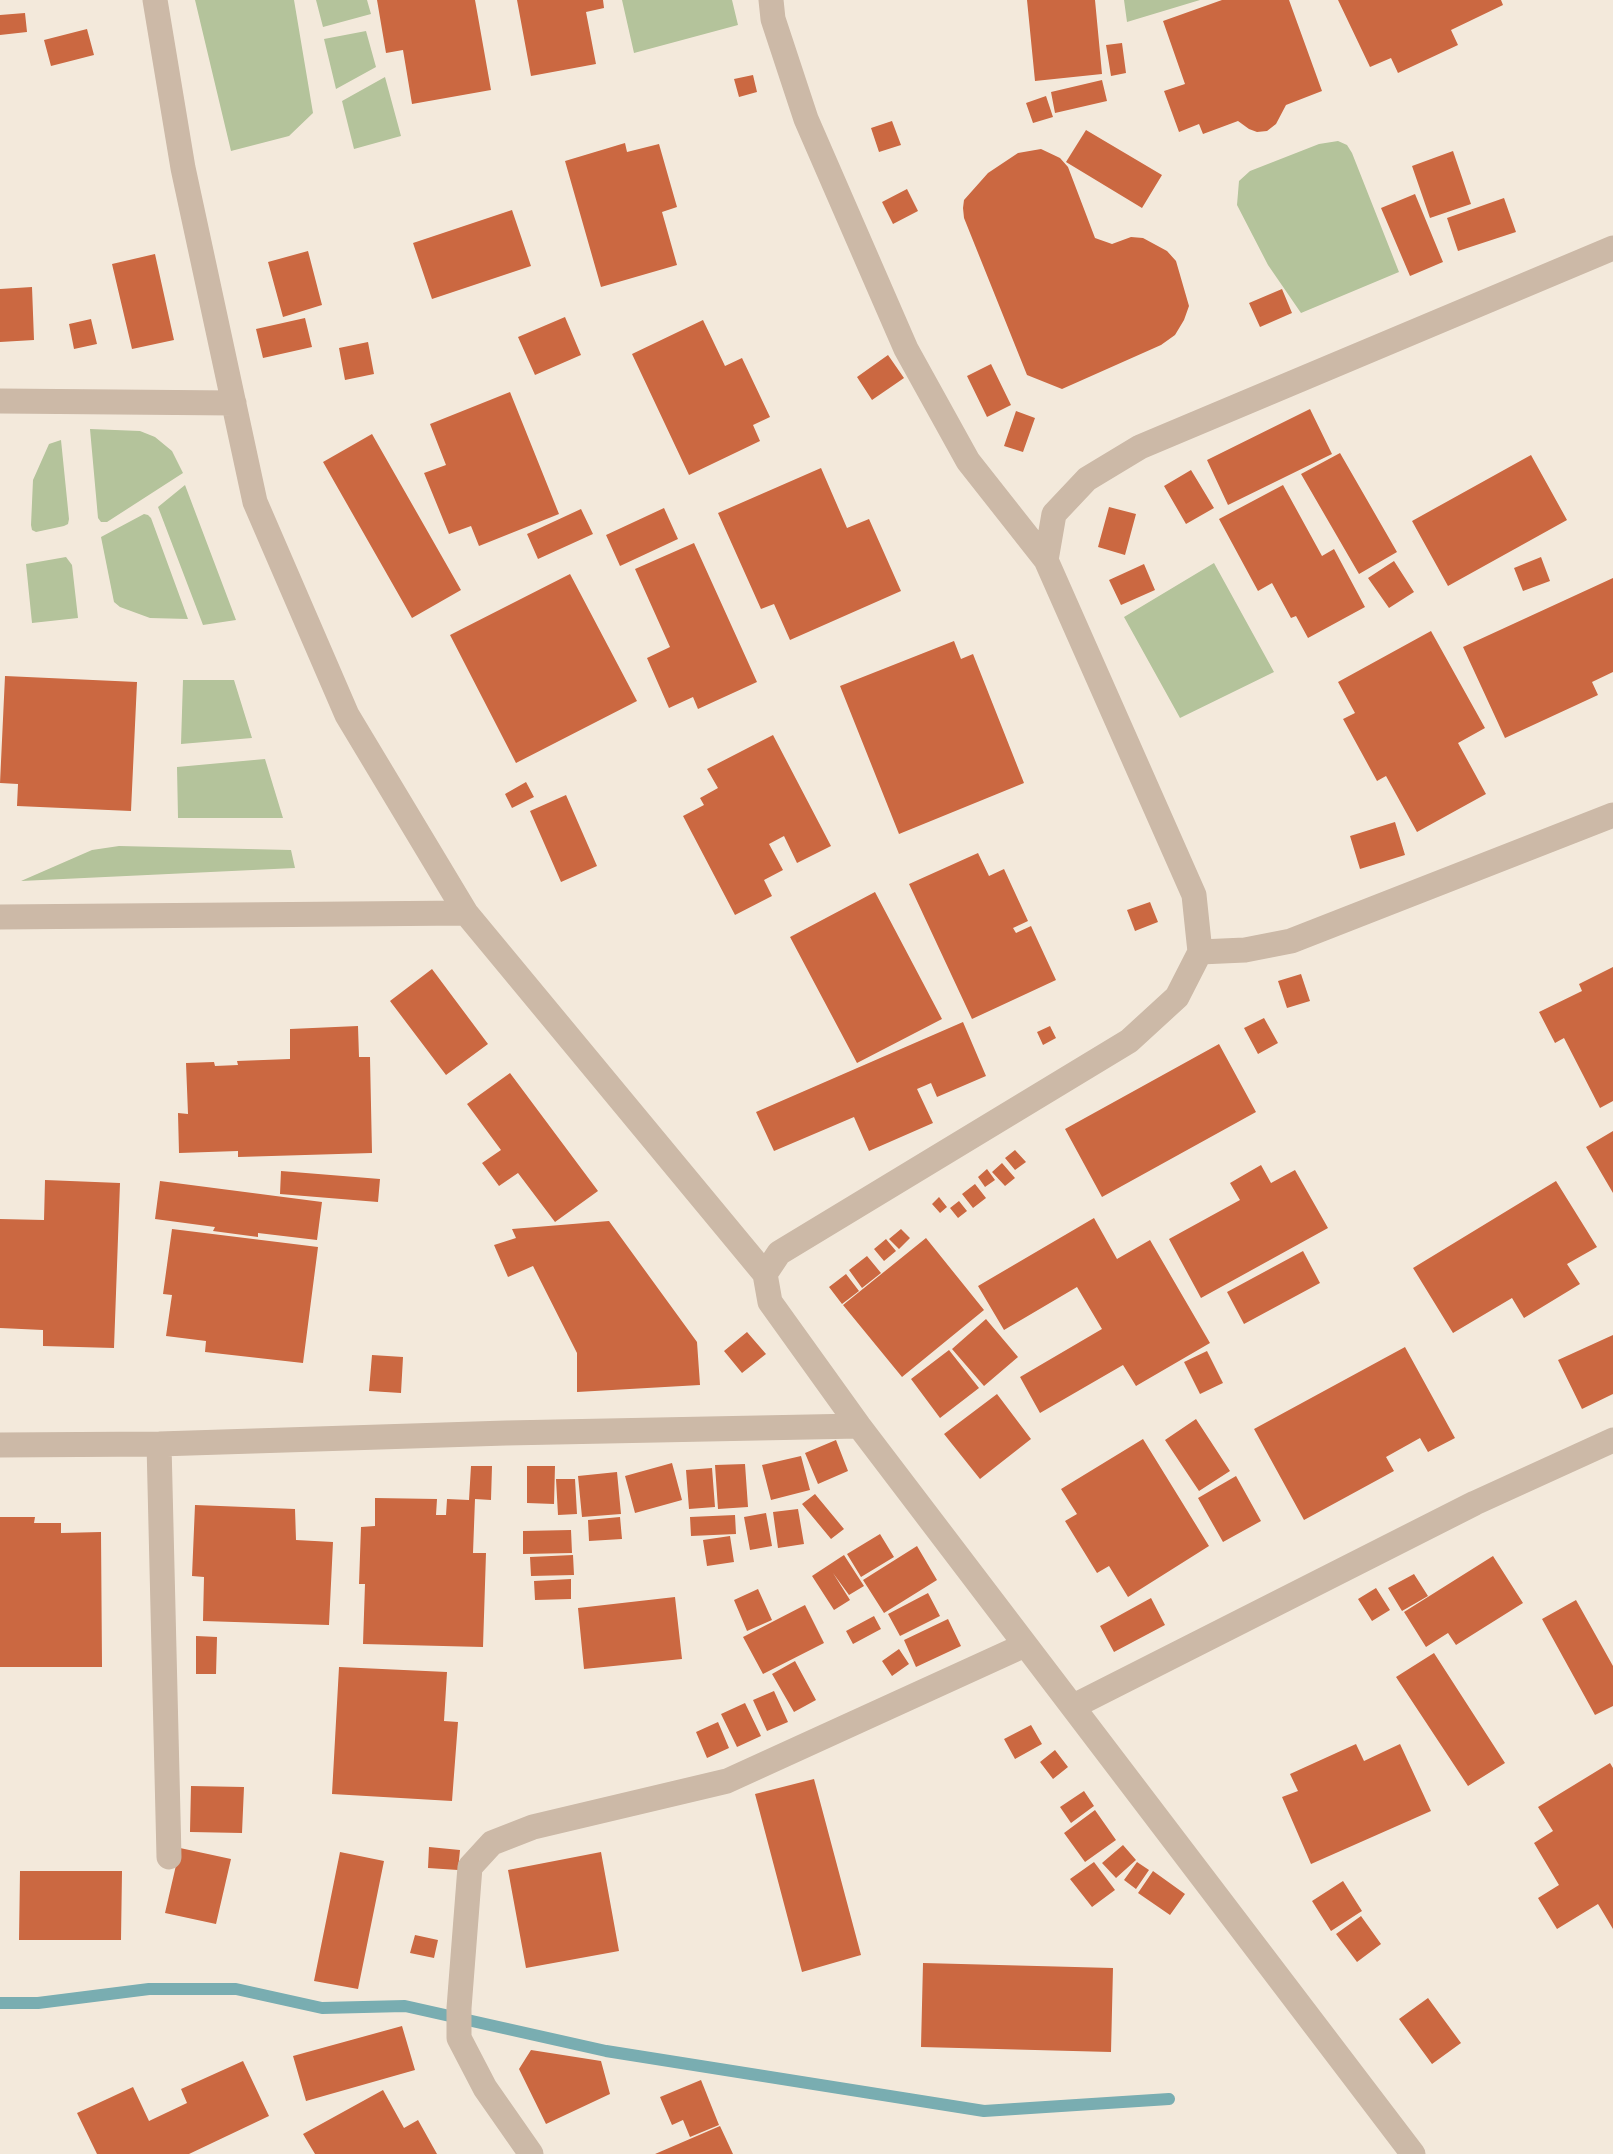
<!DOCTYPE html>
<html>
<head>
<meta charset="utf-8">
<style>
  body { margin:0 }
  canvas { display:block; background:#f3e9db }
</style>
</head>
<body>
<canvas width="1613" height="2154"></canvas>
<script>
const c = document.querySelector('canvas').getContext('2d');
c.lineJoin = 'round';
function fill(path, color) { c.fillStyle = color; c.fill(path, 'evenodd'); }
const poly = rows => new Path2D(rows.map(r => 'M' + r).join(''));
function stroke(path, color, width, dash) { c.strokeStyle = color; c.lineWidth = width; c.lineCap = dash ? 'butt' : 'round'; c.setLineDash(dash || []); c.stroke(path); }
const green = poly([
  [195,0,294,0,313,113,289,136,231,151],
  [316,0,367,0,371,14,323,27],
  [622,0,732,0,738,25,634,53],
  [1124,0,1200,0,1127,22],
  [366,31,376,67,336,89,324,39],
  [385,77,401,136,354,149,342,101],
  [1338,141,1347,145,1352,153,1399,272,1301,313,1268,265,1237,205,1239,181,1250,171,1319,144],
  [90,429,140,431,155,437,172,451,183,473,107,522,101,522,98,518],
  [61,440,69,519,68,524,64,526,36,532,32,530,31,525,33,480,49,444],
  [185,485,236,620,203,625,158,507],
  [144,514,148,515,151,518,188,619,150,618,120,607,114,602,101,537],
  [66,557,72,565,78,618,32,623,26,564],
  [1214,563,1274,672,1180,718,1124,617],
  [183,680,234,680,252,738,181,744],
  [265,759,283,818,178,818,177,767],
  [119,846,291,850,295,868,21,881,92,850]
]);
const stream = poly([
  [0,2003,38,2003,149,1989,236,1989,322,2008,405,2006,606,2051,984,2111,1169,2099]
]);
const building = poly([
  [377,0,475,0,491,90,412,104,403,50,386,53],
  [517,0,603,0,604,8,586,12,596,64,531,76],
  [1027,0,1095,0,1102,74,1035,81],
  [1222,0,1289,0,1322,91,1286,105,1276,124,1267,131,1257,132,1249,129,1238,121,1203,134,1199,124,1179,132,1164,91,1185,84,1163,21],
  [1338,0,1501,0,1503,5,1451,30,1458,45,1398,73,1391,58,1370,67],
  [25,13,27,32,0,35,0,15],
  [87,29,94,55,51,66,44,40],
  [1122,43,1126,73,1111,76,1106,45],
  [753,75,757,92,739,97,734,79],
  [1102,80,1107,101,1055,113,1051,92],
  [1046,96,1053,117,1033,123,1026,103],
  [892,121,901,145,879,152,871,128],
  [1086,130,1162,175,1142,208,1066,162],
  [625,143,627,152,659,144,677,207,662,212,677,265,601,287,565,161],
  [1041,149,1060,158,1068,167,1095,238,1112,244,1131,237,1143,238,1167,251,1176,261,1189,306,1184,320,1175,335,1161,345,1062,389,1027,375,964,218,963,208,964,200,988,173,1018,153],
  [1453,151,1471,204,1430,218,1412,166],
  [907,189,918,211,893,224,882,202],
  [1415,194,1443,262,1410,276,1381,208],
  [1504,198,1516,232,1458,251,1447,218],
  [512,210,531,266,432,299,413,243],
  [308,251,322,305,283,317,268,262],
  [155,254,174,340,132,349,112,264],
  [32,287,34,340,0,342,0,289],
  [1282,289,1292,313,1260,327,1249,303],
  [565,317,581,355,535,375,518,337],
  [305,318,312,347,263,358,256,329],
  [91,319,97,344,74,349,69,324],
  [703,320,725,366,742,358,770,417,753,425,760,441,689,475,632,354],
  [368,342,374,374,345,380,339,348],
  [888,355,904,378,872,400,857,377],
  [991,364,1011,405,987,417,967,376],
  [510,392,559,514,479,546,471,526,449,534,424,473,446,465,430,424],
  [1310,409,1332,454,1228,505,1207,460],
  [1016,411,1035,418,1023,452,1004,446],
  [372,434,461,590,412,618,323,462],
  [1340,453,1397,552,1359,574,1301,474],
  [1531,455,1567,520,1448,586,1412,521],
  [821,468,847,528,869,519,901,591,790,640,774,604,761,609,718,513],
  [1191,470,1214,508,1186,524,1164,486],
  [1283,485,1322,556,1334,549,1365,607,1308,638,1296,616,1291,618,1272,583,1258,591,1219,519],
  [1109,507,1136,514,1125,555,1098,547],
  [664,508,678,539,620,566,606,535],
  [581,509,593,534,538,559,527,534],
  [694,543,757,682,698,709,693,697,669,708,647,658,670,647,635,569],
  [1541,557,1550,581,1523,591,1514,568],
  [1394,561,1414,592,1389,608,1368,578],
  [1144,564,1155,590,1121,605,1109,580],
  [570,574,637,701,516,763,450,635],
  [1613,578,1613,672,1592,682,1598,695,1505,738,1463,647],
  [1431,631,1485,728,1458,743,1486,794,1417,832,1386,776,1377,781,1343,719,1355,713,1338,682],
  [954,641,961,659,973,654,1024,783,899,834,840,686],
  [5,676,137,682,131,811,17,806,18,784,0,783],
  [773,735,831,846,797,863,784,836,769,844,783,870,764,880,772,896,735,915,683,816,704,805,700,798,718,788,707,769],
  [526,782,534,797,512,808,505,794],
  [566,795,597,866,561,882,530,811],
  [1395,822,1405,855,1360,869,1350,836],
  [978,853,989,876,1004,869,1028,921,1013,928,1016,933,1031,926,1056,980,972,1019,909,884],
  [875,892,942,1019,857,1063,790,937],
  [1150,902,1158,922,1135,931,1127,910],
  [1613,967,1613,1101,1600,1108,1564,1038,1555,1043,1539,1012,1582,991,1579,984],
  [432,969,488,1044,446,1075,390,1001],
  [1301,974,1310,1001,1287,1008,1278,981],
  [1264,1018,1278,1043,1258,1054,1244,1028],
  [963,1022,986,1076,937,1097,931,1083,917,1089,933,1123,869,1151,854,1117,774,1151,756,1112],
  [358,1026,359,1057,370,1057,372,1153,238,1157,238,1151,179,1153,178,1113,188,1114,186,1063,214,1062,215,1066,238,1065,237,1061,290,1059,290,1029],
  [1050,1026,1056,1038,1043,1045,1037,1032],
  [1219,1044,1256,1112,1102,1197,1065,1129],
  [510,1073,598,1191,555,1222,518,1173,499,1186,482,1163,501,1150,467,1104],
  [1613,1131,1613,1193,1586,1147],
  [1015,1150,1026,1162,1015,1170,1005,1158],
  [1002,1163,1015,1178,1005,1186,992,1172],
  [1261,1165,1271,1183,1295,1170,1328,1228,1201,1298,1169,1239,1240,1200,1230,1183],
  [987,1169,995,1180,985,1187,978,1177],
  [281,1171,380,1179,378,1202,280,1194],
  [45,1180,120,1183,114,1348,43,1346,43,1330,0,1328,0,1219,44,1220],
  [160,1181,322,1202,317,1240,258,1233,258,1237,213,1231,215,1227,155,1219],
  [1556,1181,1597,1247,1567,1264,1580,1284,1524,1318,1512,1298,1453,1333,1413,1268],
  [975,1184,986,1198,973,1208,962,1194],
  [939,1197,947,1207,940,1213,932,1204],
  [959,1201,967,1211,958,1218,950,1208],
  [1094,1218,1117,1259,1150,1240,1210,1343,1136,1386,1123,1365,1040,1413,1020,1377,1102,1329,1077,1287,1004,1330,978,1286],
  [609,1221,697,1342,700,1385,577,1392,577,1353,533,1266,508,1277,494,1245,516,1238,512,1229],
  [172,1229,318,1247,303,1363,205,1352,206,1341,166,1336,172,1295,163,1294],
  [901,1229,910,1238,899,1249,889,1239],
  [926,1238,984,1310,902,1377,843,1305],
  [886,1239,896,1251,884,1261,874,1249],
  [1303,1251,1320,1283,1244,1324,1227,1292],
  [867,1256,881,1273,862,1288,849,1270],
  [846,1274,859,1291,842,1304,829,1287],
  [986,1319,1018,1357,984,1386,952,1349],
  [747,1332,766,1354,742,1373,724,1351],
  [1613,1335,1613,1394,1582,1409,1558,1360],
  [1405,1347,1455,1438,1428,1452,1420,1438,1386,1457,1394,1471,1304,1520,1254,1429],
  [949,1350,979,1388,940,1418,911,1379],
  [1207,1351,1223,1383,1200,1394,1184,1362],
  [372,1355,403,1357,401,1393,369,1391],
  [997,1394,1031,1439,980,1479,944,1434],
  [1196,1419,1230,1471,1199,1491,1165,1440],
  [1143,1439,1209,1546,1128,1597,1109,1566,1097,1573,1065,1521,1077,1514,1061,1489],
  [836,1440,848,1471,818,1484,805,1453],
  [801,1456,810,1490,771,1500,762,1465],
  [672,1463,682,1500,635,1513,625,1476],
  [745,1464,748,1507,718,1509,715,1465],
  [471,1466,492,1466,491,1500,475,1499,473,1553,486,1553,483,1647,363,1644,365,1584,359,1584,361,1527,375,1526,375,1498,437,1499,436,1515,446,1515,447,1499,469,1500],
  [527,1466,555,1466,554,1504,527,1503],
  [712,1468,715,1507,689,1509,686,1470],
  [617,1472,621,1514,582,1517,578,1476],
  [1236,1476,1261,1521,1223,1542,1198,1498],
  [556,1479,575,1479,577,1514,558,1515],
  [815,1494,844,1529,831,1539,802,1504],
  [195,1505,295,1509,296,1540,333,1542,329,1625,203,1621,204,1577,192,1576],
  [798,1509,804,1544,778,1548,773,1512],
  [766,1513,772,1546,750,1550,744,1517],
  [735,1515,736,1534,691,1536,690,1517],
  [0,1517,35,1517,34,1523,61,1523,61,1533,101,1532,102,1667,0,1667],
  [620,1517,622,1539,589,1541,588,1520],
  [571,1530,572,1553,523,1554,523,1531],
  [880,1534,894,1557,861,1577,847,1554],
  [730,1536,734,1562,707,1566,703,1540],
  [917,1546,937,1580,884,1613,863,1580],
  [573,1555,574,1575,531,1576,530,1557],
  [844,1555,864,1586,849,1595,833,1573,850,1600,834,1610,812,1576],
  [1493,1556,1523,1603,1456,1645,1448,1633,1426,1647,1404,1612],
  [1414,1574,1428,1596,1402,1611,1388,1588],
  [571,1579,571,1599,535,1600,534,1581],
  [1376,1588,1390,1610,1372,1621,1358,1599],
  [758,1589,772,1620,747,1631,734,1600],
  [928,1593,940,1616,900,1636,888,1614],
  [675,1597,682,1659,584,1669,578,1608],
  [1151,1598,1165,1625,1114,1652,1100,1626],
  [1576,1600,1613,1666,1613,1706,1595,1715,1542,1619],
  [805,1605,824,1643,763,1674,743,1637],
  [874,1616,881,1629,853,1644,846,1631],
  [948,1619,961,1646,916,1667,904,1640],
  [196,1636,217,1637,216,1674,196,1674],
  [899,1649,909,1664,892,1676,882,1661],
  [1434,1653,1505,1763,1468,1786,1396,1677],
  [795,1661,816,1700,794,1712,772,1674],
  [339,1667,447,1672,444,1721,458,1722,452,1801,332,1794],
  [774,1691,788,1722,767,1731,753,1700],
  [745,1703,761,1736,737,1747,721,1714],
  [718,1722,729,1748,707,1758,696,1732],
  [1031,1725,1042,1744,1015,1759,1004,1739],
  [1356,1744,1364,1761,1400,1744,1431,1811,1311,1864,1282,1797,1298,1791,1290,1774],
  [1055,1750,1068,1767,1053,1779,1040,1762],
  [1610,1763,1613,1768,1613,1929,1598,1904,1557,1929,1538,1898,1559,1885,1534,1843,1553,1831,1538,1807],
  [814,1779,861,1955,802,1972,755,1794],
  [191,1786,244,1787,242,1833,190,1832],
  [1084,1791,1094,1806,1071,1823,1060,1807],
  [1095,1810,1116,1840,1085,1862,1064,1833],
  [1123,1845,1136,1860,1116,1878,1102,1863],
  [429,1847,460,1850,458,1870,428,1868],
  [180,1848,231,1859,216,1924,165,1913],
  [340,1852,384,1861,358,1989,314,1981],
  [601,1852,619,1951,526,1968,508,1870],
  [1094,1862,1115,1890,1092,1907,1070,1879],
  [1137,1862,1149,1870,1136,1889,1124,1880],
  [20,1871,122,1871,121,1940,19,1940],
  [1153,1871,1185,1894,1170,1915,1138,1893],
  [1343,1881,1362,1911,1331,1931,1312,1901],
  [1361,1916,1381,1944,1357,1962,1336,1934],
  [415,1935,438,1940,434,1958,410,1953],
  [923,1963,1113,1968,1111,2052,921,2047],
  [1428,1998,1461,2043,1432,2064,1399,2019],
  [402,2026,415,2070,306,2101,293,2056],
  [531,2050,601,2061,610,2094,546,2124,519,2069],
  [243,2061,269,2116,189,2154,97,2154,77,2113,133,2087,149,2121,187,2103,181,2089],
  [701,2080,719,2125,690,2137,683,2120,672,2125,660,2097],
  [383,2090,404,2128,418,2120,437,2154,315,2154,303,2134],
  [720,2126,733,2154,655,2154]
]);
const street = poly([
  [155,0,183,168,255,502,347,715,466,913,765,1274],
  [771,0,773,19,806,119,906,349,968,461,1046,560],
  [0,401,234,403],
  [0,917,466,913],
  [1200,952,1245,950,1291,941,1613,815],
  [159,1444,169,1857],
  [0,1445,159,1444,506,1433,859,1426],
  [1074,1706,1475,1503,1613,1440],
  [531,2154,485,2088,459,2038,459,2008,470,1867,492,1843,533,1827,727,1781,1025,1645],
  [1413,2154,859,1426,770,1302,765,1274,779,1253,1129,1041,1177,997,1200,952,1194,895,1046,560,1054,514,1087,479,1140,447,1613,248]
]);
fill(green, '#b4c39b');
stroke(stream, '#79adb1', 12);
fill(building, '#cb6841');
stroke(street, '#ccb9a7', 25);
</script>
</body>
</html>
